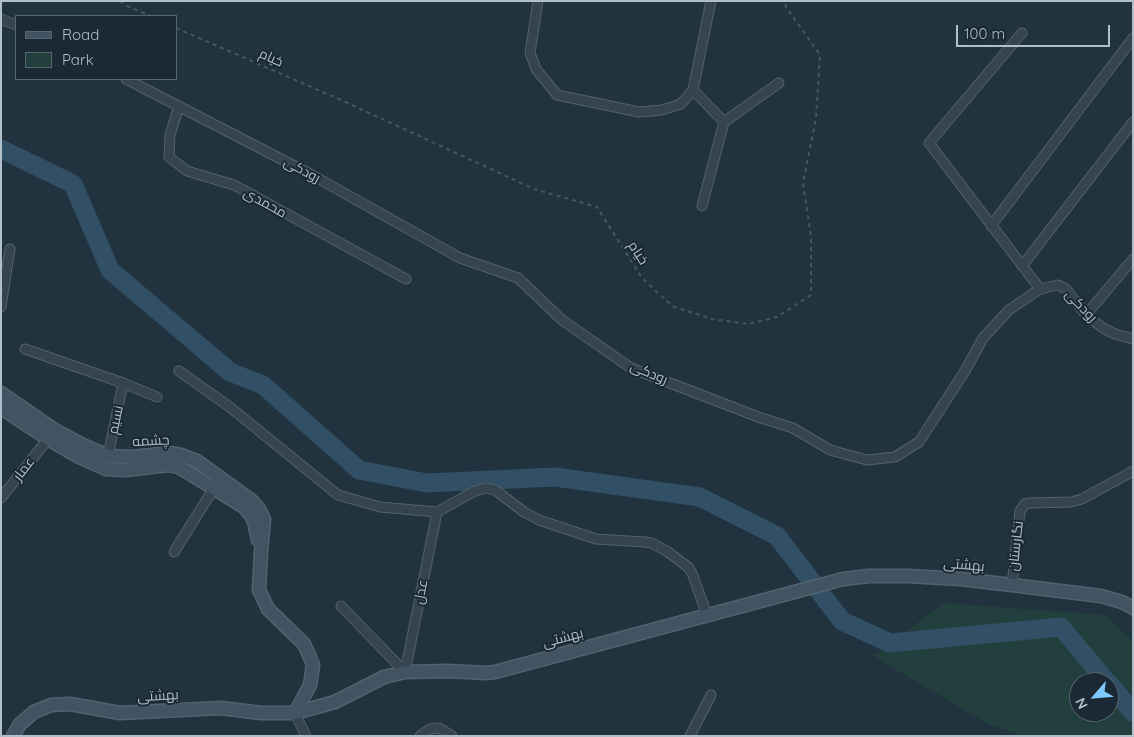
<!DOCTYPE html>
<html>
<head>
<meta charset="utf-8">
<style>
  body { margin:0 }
  #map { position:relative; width:1134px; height:737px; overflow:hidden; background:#21333e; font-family:Quicksand,sans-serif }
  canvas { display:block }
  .frame { position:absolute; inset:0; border:2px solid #b0bfca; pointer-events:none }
  .legend { position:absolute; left:15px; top:15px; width:162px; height:65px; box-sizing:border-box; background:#1a2933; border:1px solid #56656f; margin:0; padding:6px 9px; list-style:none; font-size:15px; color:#b0bfca }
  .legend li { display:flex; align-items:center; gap:10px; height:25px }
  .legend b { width:25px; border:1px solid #56656f }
  .north { position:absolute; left:1069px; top:672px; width:50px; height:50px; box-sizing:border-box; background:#1a2933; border:1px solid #56656f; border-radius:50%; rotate:243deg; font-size:14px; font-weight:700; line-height:20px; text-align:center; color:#b0bfca }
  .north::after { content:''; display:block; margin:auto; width:18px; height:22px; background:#80c9ff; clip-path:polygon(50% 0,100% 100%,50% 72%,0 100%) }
  .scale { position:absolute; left:956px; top:25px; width:154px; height:22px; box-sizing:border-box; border:2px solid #b0bfca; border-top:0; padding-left:6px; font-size:15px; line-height:18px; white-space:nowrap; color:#b0bfca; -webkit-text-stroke:4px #1a2933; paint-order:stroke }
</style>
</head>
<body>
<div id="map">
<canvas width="1134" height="737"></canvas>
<div class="frame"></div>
<ul class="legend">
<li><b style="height:6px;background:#425462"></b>Road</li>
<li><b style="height:14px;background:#233f3d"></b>Park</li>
</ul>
<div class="north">N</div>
<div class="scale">100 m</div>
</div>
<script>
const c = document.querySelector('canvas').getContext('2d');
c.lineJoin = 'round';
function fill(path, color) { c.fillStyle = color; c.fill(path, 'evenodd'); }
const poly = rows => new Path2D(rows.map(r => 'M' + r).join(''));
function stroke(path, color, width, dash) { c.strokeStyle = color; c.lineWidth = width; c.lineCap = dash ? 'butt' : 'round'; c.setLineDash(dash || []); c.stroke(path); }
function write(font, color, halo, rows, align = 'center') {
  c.font = font + ' Quicksand,Cairo,sans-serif'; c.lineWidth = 4; c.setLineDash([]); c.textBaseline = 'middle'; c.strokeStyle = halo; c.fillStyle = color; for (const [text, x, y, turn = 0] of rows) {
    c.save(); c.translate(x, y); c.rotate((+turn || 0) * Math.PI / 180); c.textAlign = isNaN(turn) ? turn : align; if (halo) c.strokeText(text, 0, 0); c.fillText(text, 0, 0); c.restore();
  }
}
const green = poly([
  [944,603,1105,615,1133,641,1133,736,1023,736,988,724,873,656],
  [1079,682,1109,682,1109,712,1079,712]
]);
const river = poly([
  [1,149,73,184,110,270,230,372,263,385,359,470,427,483,555,477,700,497,777,536,842,621,890,643,1061,627,1107,682],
  [1109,684,1133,712]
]);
const path = poly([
  [120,1,127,6,151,16],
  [176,28,341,100,534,189,597,207,642,278,672,306,712,319,748,324,777,317,811,295,811,237,803,183,816,118,820,55,786,7,785,1]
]);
const street = poly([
  [538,1,530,53,536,69,557,95,639,112,662,110,681,104,693,90,711,1],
  [1,19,16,25],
  [1022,33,929,143,1040,289],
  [126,79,312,175,460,258,518,278,562,320,631,368,761,418,793,428,830,450,867,460,895,457,919,442,965,371,983,338,1009,310,1040,289,1058,285,1066,289,1086,315,1103,328,1115,334,1133,339],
  [693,90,724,122,702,206],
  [179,106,170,135,169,157,187,171,234,185,406,279],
  [724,122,779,83],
  [991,226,1133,38],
  [1022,266,1133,122],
  [1,307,10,249],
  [1086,315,1133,259],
  [25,349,123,383,157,397],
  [179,371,231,408,338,495,380,507,437,512,475,491,486,488,495,490,524,512,539,520,596,539,645,542,652,543,668,552,688,567,692,573,707,615],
  [108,456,123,383],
  [1,498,48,439],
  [174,552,214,488],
  [1012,585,1020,511,1025,504,1031,503,1071,502,1082,499,1133,471],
  [341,606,405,672],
  [405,672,437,512],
  [295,713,306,736],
  [420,736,430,729,439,728,452,736],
  [690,736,711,695]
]);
const secondary = poly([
  [1,393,53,429,85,446,108,456,133,457,169,453,181,455,197,461,251,500,259,509,264,519,261,552,259,590,268,609,304,644,309,655,313,665,310,685,295,713],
  [1,408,48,439,79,457,106,469,126,470,168,465,178,467,189,473,244,507,250,514,254,521,258,540],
  [13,736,20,724,34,712,51,705,70,704,120,713,221,708,261,713,295,713,335,702,384,677,405,672,447,671,486,673,495,672,843,579,869,576,908,576,960,579,1012,585,1101,596,1122,602,1133,608]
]);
const streetNames = [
  ["خیام",271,58,24],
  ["رودکی",302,170,28],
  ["محمدی",265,203,29],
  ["خیام",638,253,58],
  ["رودکی",1081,306,46],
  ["رودکی",649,373,23],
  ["نسیم",116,420,-78],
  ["چشمه",151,441,-3],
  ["عمار",24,469,-52],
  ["نگارستان",1016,546,-84],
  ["بهشتی",964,565,5],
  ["عدل",421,592,-79],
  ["بهشتی",563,638,-15],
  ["بهشتی",158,696,-3]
];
fill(green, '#233f3d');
stroke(river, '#315065', 19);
stroke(street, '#53626c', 11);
stroke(secondary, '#53626c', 15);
stroke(path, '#415b59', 2, [4, 4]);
stroke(street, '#35444e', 9);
stroke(secondary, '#425462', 12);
write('14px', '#b0bfca', '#1a2933', streetNames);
</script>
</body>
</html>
